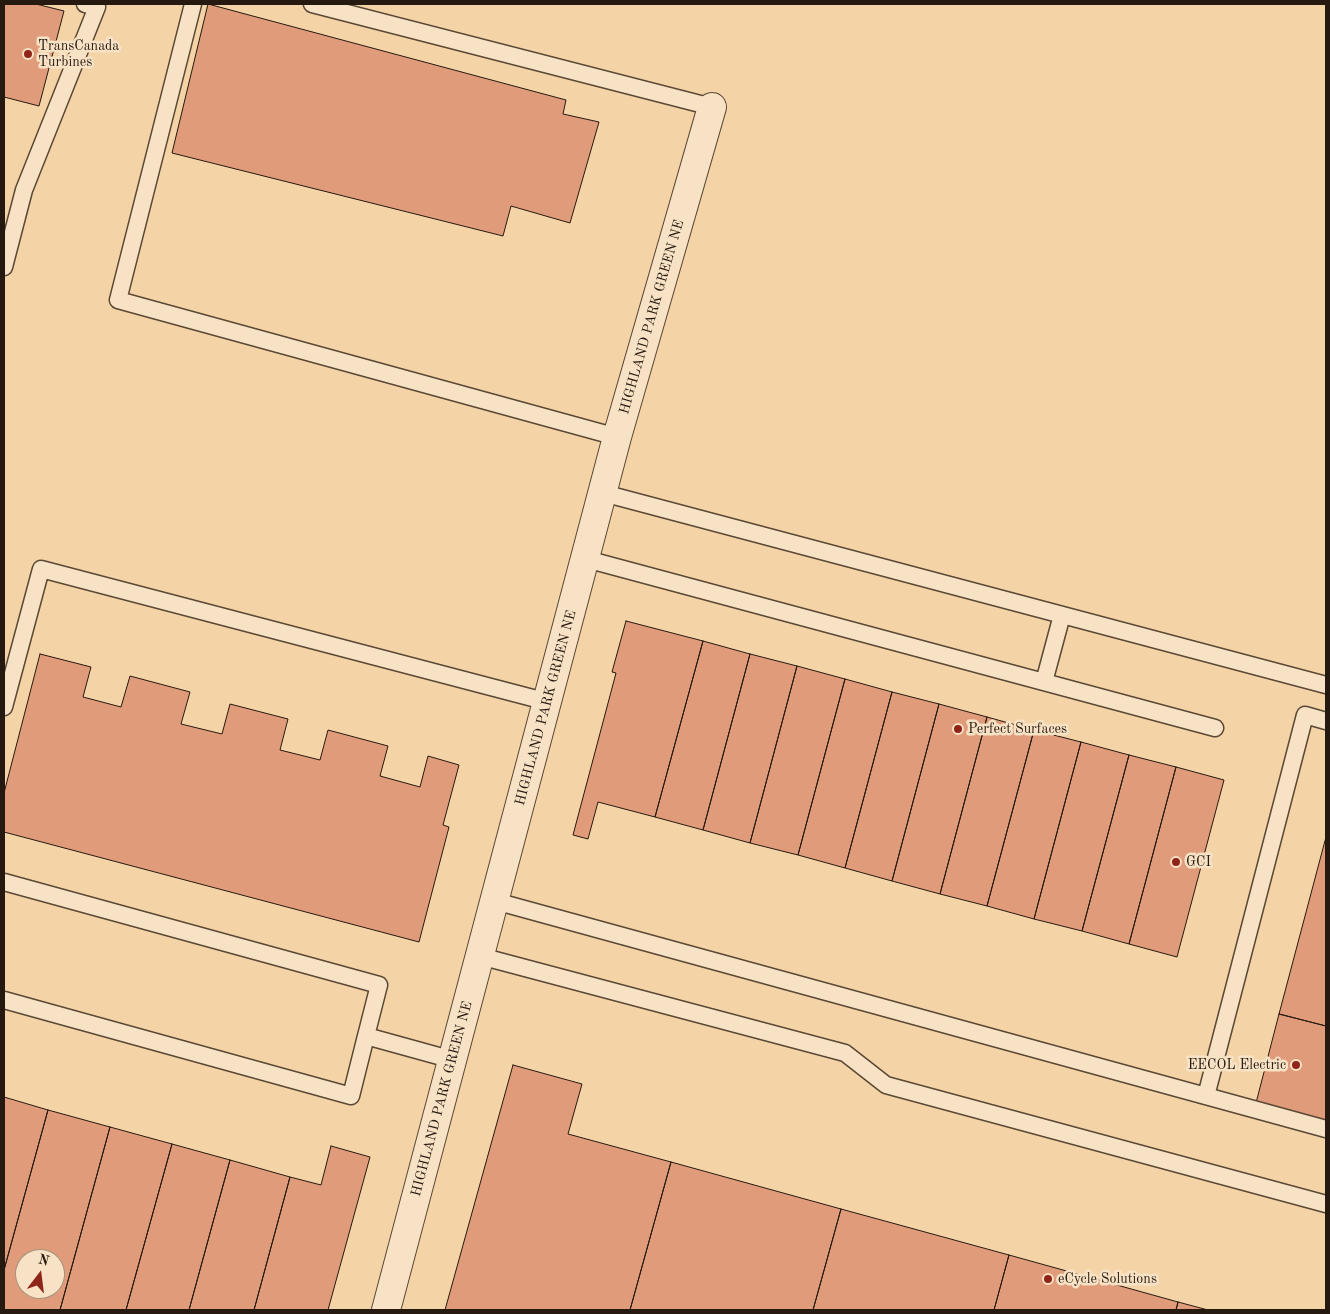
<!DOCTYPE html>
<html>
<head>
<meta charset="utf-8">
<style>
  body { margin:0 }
  #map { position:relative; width:1330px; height:1314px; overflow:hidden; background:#f4d3a6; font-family:"Old Standard TT",serif }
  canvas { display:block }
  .frame { position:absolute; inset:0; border:5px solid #26190f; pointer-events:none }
  .north { position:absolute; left:15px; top:1249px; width:50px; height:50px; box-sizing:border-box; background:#f8e2c5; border:1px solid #a4927c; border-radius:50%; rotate:15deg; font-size:14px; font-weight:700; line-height:20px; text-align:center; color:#26190f }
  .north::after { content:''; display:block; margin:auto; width:18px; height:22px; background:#8f2418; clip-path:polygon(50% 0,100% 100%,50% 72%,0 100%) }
</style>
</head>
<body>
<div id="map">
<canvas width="1330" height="1314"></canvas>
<div class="frame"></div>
<div class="north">N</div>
</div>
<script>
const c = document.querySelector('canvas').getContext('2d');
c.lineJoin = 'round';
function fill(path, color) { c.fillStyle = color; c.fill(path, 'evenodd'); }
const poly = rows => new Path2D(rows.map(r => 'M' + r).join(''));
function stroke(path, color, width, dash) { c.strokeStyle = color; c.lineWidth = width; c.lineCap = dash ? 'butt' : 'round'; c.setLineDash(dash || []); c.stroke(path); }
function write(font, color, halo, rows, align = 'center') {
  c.font = font + ' "Old Standard TT",serif'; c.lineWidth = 5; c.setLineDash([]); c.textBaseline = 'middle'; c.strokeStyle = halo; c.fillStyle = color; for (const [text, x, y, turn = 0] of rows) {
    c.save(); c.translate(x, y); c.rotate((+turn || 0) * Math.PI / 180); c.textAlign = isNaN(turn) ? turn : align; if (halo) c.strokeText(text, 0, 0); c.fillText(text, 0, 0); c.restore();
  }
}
const building = poly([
  [4,4,36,4,64,11,39,106,4,97,4,4],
  [208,4,566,100,563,114,599,122,570,223,511,206,503,236,172,153,208,4],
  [626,621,703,641,655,817,598,802,588,839,573,835,616,673,612,672,626,621],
  [703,641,750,654,703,830,655,817,703,641],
  [40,654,91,667,83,697,121,707,130,676,190,692,181,724,222,734,230,704,288,719,280,750,320,760,328,730,388,746,380,776,420,787,428,756,459,765,443,825,449,827,419,942,4,832,4,793,40,654],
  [750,654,797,666,750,843,703,830,750,654],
  [797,666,845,679,798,855,750,843,797,666],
  [845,679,892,692,845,868,798,855,845,679],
  [892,692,939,704,892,881,845,868,892,692],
  [939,704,987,717,940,894,892,881,939,704],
  [987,717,1034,730,987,906,940,894,987,717],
  [1034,730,1081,742,1034,919,987,906,1034,730],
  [1081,742,1129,755,1082,931,1034,919,1081,742],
  [1129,755,1176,767,1129,944,1082,931,1129,755],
  [1176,767,1224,780,1177,957,1129,944,1176,767],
  [1326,837,1326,1026,1279,1014,1326,837],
  [1279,1014,1326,1026,1326,1122,1256,1103,1279,1014],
  [513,1065,582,1084,568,1134,671,1162,630,1310,445,1310,513,1065],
  [4,1097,48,1110,4,1270,4,1097],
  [48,1110,110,1127,60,1310,4,1310,4,1270,48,1110],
  [25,1259,55,1259,55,1289,25,1289,25,1259],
  [110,1127,172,1144,126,1310,60,1310,110,1127],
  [172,1144,230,1160,189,1310,126,1310,172,1144],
  [331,1146,370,1157,328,1310,254,1310,290,1177,321,1185,331,1146],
  [230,1160,290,1177,254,1310,189,1310,230,1160],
  [671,1162,841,1209,813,1310,630,1310,671,1162],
  [841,1209,1009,1255,994,1310,813,1310,841,1209],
  [1009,1255,1178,1302,1176,1310,994,1310,1009,1255],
  [1178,1302,1208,1310,1176,1310,1178,1302]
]);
const lane = poly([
  [193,4,118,300,617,437],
  [312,4,712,107],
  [4,267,24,190,97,7,85,4],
  [603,493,1326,685],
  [586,559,1215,728],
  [1044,682,1062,615],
  [4,707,41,569,548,702],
  [4,882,379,985,366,1036],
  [495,901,1326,1129],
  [480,956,845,1053,886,1085,1326,1204],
  [4,1000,351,1096,366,1036,453,1060],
  [1206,1096,1305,715,1326,721]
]);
const street = poly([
  [386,1310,617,437,712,107]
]);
const markers = [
  [28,54,5,"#8f2418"],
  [958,729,5,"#8f2418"],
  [1176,862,5,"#8f2418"],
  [1296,1065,5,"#8f2418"],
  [1048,1279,5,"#8f2418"]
];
const poiNames = [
  ["TransCanada",38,46],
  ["Turbines",38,62],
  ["Perfect Surfaces",968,729],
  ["GCI",1186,862],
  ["EECOL Electric",1286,1065,"right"],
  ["eCycle Solutions",1058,1279]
];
const streetNames = [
  ["HIGHLAND PARK GREEN NE",652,317,-74],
  ["HIGHLAND PARK GREEN NE",546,708,-75],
  ["HIGHLAND PARK GREEN NE",442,1099,-75]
];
fill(building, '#e09c7a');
stroke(building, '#26190f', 1);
stroke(lane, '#5a4835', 19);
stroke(street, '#5a4835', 30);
stroke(lane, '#f8e2c5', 16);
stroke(street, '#f8e2c5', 28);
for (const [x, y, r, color] of markers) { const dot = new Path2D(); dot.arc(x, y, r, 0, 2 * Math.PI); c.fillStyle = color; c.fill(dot); stroke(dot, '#f8e2c5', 2); }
write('14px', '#26190f', '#f8e2c5', poiNames, 'left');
write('14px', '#26190f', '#f8e2c5', streetNames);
</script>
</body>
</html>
